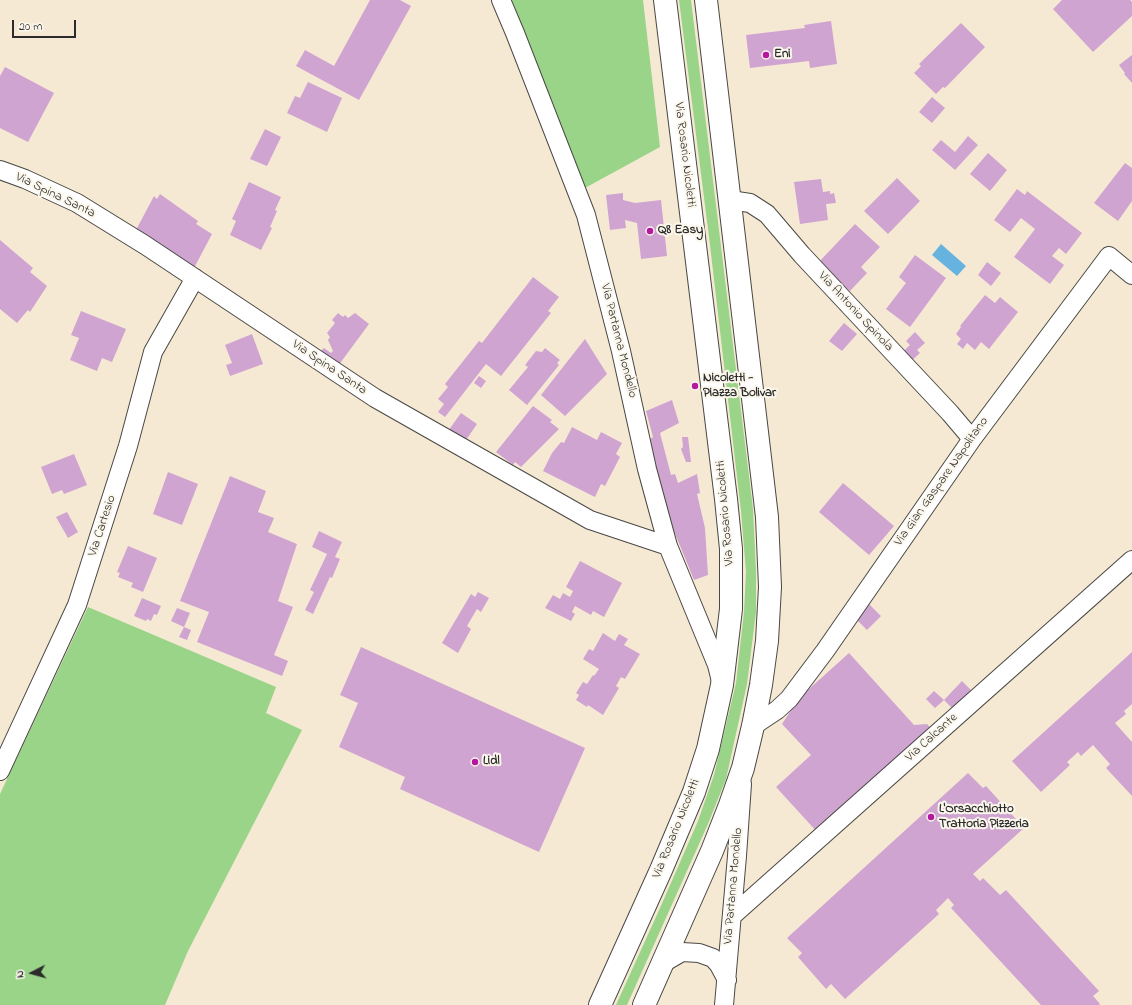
<!DOCTYPE html>
<html>
<head>
<meta charset="utf-8">
<style>
  body { margin:0 }
  #map { position:relative; width:1132px; height:1005px; overflow:hidden; background:#f6e9d4; font-family:"Indie Flower",sans-serif }
  canvas { display:block }
  .north { position:absolute; left:12px; top:953px; width:40px; height:40px; -webkit-text-stroke:3px #fbf7ec; paint-order:stroke; rotate:264deg; font-size:11px; font-weight:700; line-height:16px; text-align:center; color:#2b2b2b }
  .north::after { content:''; display:block; margin:auto; width:14px; height:18px; background:#2b2b2b; clip-path:polygon(50% 0,100% 100%,50% 72%,0 100%) }
  .scale { position:absolute; left:12px; top:20px; width:64px; height:18px; box-sizing:border-box; border:2px solid #2b2b2b; border-top:0; padding-left:5px; font-size:12px; line-height:14px; white-space:nowrap; color:#2b2b2b; -webkit-text-stroke:3px #fbf7ec; paint-order:stroke }
</style>
</head>
<body>
<div id="map">
<canvas width="1132" height="1005"></canvas>
<div class="north">N</div>
<div class="scale">20 m</div>
</div>
<script>
const c = document.querySelector('canvas').getContext('2d');
c.lineJoin = 'round';
function fill(path, color) { c.fillStyle = color; c.fill(path, 'evenodd'); }
const poly = rows => new Path2D(rows.map(r => 'M' + r).join(''));
function stroke(path, color, width, dash) { c.strokeStyle = color; c.lineWidth = width; c.lineCap = dash ? 'butt' : 'round'; c.setLineDash(dash || []); c.stroke(path); }
function write(font, color, halo, rows, align = 'center') {
  c.font = font + ' "Indie Flower",sans-serif'; c.lineWidth = 4; c.setLineDash([]); c.textBaseline = 'middle'; c.strokeStyle = halo; c.fillStyle = color; for (const [text, x, y, turn = 0] of rows) {
    c.save(); c.translate(x, y); c.rotate((+turn || 0) * Math.PI / 180); c.textAlign = isNaN(turn) ? turn : align; if (halo) c.strokeText(text, 0, 0); c.fillText(text, 0, 0); c.restore();
  }
}
const green = poly([
  [511,0,643,0,660,147,585,188],
  [679,0,691,0,753,509,756,571,756,612,747,684,726,779,708,824,627,1005,616,1005,660,908,698,821,714,775,736,683,744,612,746,572,741,511,710,245],
  [88,607,276,687,266,713,302,730,188,951,165,1005,0,1005,0,794]
]);
const water = poly([
  [941,244,966,266,957,276,932,255]
]);
const building = poly([
  [370,0,400,0,411,6,359,100,296,66,305,50,334,66],
  [1062,0,1130,0,1132,2,1132,16,1093,52,1053,9],
  [831,21,837,64,810,68,809,61,750,68,746,35,805,28,804,25],
  [961,23,985,47,945,88,943,87,936,94,914,73,921,66,919,64],
  [1132,55,1132,83,1124,74,1125,73,1119,65],
  [5,67,54,93,28,142,0,128,0,76],
  [308,82,342,98,327,132,287,113,295,96,300,98],
  [932,97,945,108,932,123,919,112],
  [265,129,281,137,267,166,250,159],
  [968,136,978,145,955,170,932,150,941,140,955,152],
  [988,153,1007,170,990,191,970,174],
  [1125,163,1132,168,1132,201,1118,221,1094,203],
  [897,178,920,201,888,234,864,211],
  [821,179,823,192,830,191,830,194,834,193,836,203,826,204,828,220,800,224,794,182],
  [249,182,281,197,275,210,277,211,270,227,272,228,261,250,230,235,236,221,232,219],
  [1017,189,1025,195,1027,191,1082,233,1066,254,1059,248,1052,256,1064,265,1050,284,1014,257,1035,229,1021,218,1010,232,994,220],
  [623,193,623,200,635,203,661,200,667,256,641,259,637,223,625,220,626,228,610,230,606,195],
  [160,194,198,221,196,224,212,234,193,270,136,230,154,196,157,199],
  [855,224,880,247,861,267,867,273,850,291,843,285,842,286,817,264],
  [0,240,33,268,30,272,47,286,30,312,28,310,17,323,0,309],
  [915,255,946,278,910,327,886,309,906,283,899,277],
  [987,262,1001,273,991,286,978,275],
  [533,277,559,297,548,311,551,313,501,376,486,364,445,417,438,412,444,404,438,399,448,387,445,384,479,341,482,343],
  [985,295,995,303,1000,297,1018,312,989,349,981,342,975,350,967,343,963,349,957,344,961,339,956,334,961,327,960,326],
  [81,311,126,329,112,362,102,358,97,371,70,360,79,338,71,335],
  [338,313,343,317,345,315,348,318,355,313,369,324,338,366,320,352,324,348,331,353,333,351,328,340,330,337,327,333,335,323,332,320],
  [844,323,857,334,842,351,829,341],
  [915,332,925,343,917,350,920,353,908,364,899,355,910,345,906,341],
  [252,334,263,364,230,376,226,365,232,363,225,345],
  [585,339,607,374,565,416,541,395],
  [545,348,560,360,557,363,559,365,527,405,509,390,528,367,525,365,536,351,542,352],
  [479,376,486,381,481,388,474,383],
  [672,400,679,423,660,433,671,475,675,474,678,483,697,474,700,493,697,494,705,528,708,575,694,580,674,531,664,500,656,470,650,439,653,437,646,411],
  [533,406,552,420,550,422,559,429,521,467,515,462,513,465,496,452],
  [461,413,477,424,464,443,448,431],
  [572,427,597,440,601,432,622,443,616,454,620,457,605,486,601,484,595,497,543,471,552,453,561,442,564,443],
  [682,437,688,437,691,462,686,462,681,449,683,447],
  [74,454,87,485,64,494,62,490,52,494,41,467],
  [168,472,198,484,182,525,153,514],
  [230,476,266,491,258,512,274,518,268,532,297,544,278,601,293,607,274,655,288,661,282,676,197,642,209,612,180,601],
  [843,483,894,526,869,555,819,512],
  [67,512,78,532,68,538,56,517],
  [319,531,342,542,335,557,340,559,332,578,330,577,313,614,305,610,314,592,310,590,327,554,312,547],
  [128,546,157,558,143,592,131,587,133,583,118,577,120,573,117,572],
  [580,561,622,583,604,617,593,611,591,615,575,606,572,612,575,614,571,621,545,608,553,595,560,599,563,593,570,597,573,591,566,587],
  [478,592,489,598,481,612,477,609,467,626,471,629,458,653,442,643,471,594,475,597],
  [142,598,161,606,157,615,154,614,151,621,147,619,146,621,134,616],
  [869,604,881,616,867,630,855,618],
  [177,608,190,613,184,627,171,621],
  [184,627,191,630,187,640,179,637],
  [603,633,615,641,619,634,628,639,624,645,640,654,625,679,621,677,616,686,619,688,603,715,588,705,587,707,576,700,579,695,576,693,583,682,587,684,593,675,594,676,599,669,583,659,589,649,593,651],
  [361,647,585,748,539,852,400,789,405,777,339,747,358,703,340,695],
  [1132,652,1132,704,1124,711,1126,714,1115,723,1132,742,1132,796,1106,768,1110,764,1093,745,1081,756,1078,752,1067,762,1070,765,1041,792,1012,761],
  [849,653,914,725,927,724,932,729,818,833,776,787,811,755,782,724,799,698],
  [962,681,971,690,953,709,944,700,935,708,926,699,934,691,944,700],
  [968,773,983,788,986,786,1024,828,973,874,980,881,983,878,1000,895,1006,890,1099,991,1093,996,1100,1004,1099,1005,1041,1005,951,908,954,905,948,898,936,910,939,914,845,999,831,984,826,989,798,957,802,953,787,938]
]);
const street = poly([
  [501,0,515,33,586,215,621,351,647,469,668,546,717,665,721,681],
  [0,170,25,179,77,203,145,245,375,398,590,520,668,546],
  [730,200,750,203,767,214,802,255,950,413,972,439],
  [753,726,777,710,789,699,825,651,972,439,1109,256,1132,275],
  [0,771,77,605,128,446,153,352,195,278],
  [732,916,1132,560],
  [663,963,682,952,699,953,713,958,719,965,727,980],
  [724,1005,737,856,742,784]
]);
const secondary = poly([
  [600,1005,661,870,694,792,708,749,722,685,731,609,731,549,726,499,665,0],
  [644,1005,712,851,730,805,743,768,753,726,761,685,767,641,770,587,767,517,706,0]
]);
const markers = [
  [766,55,4,"#b5179e"],
  [650,231,4,"#b5179e"],
  [695,386,4,"#b5179e"],
  [475,762,4,"#b5179e"],
  [931,817,4,"#b5179e"]
];
const poiNames = [
  ["Eni",774,55],
  ["Q8 Easy",658,231],
  ["Nicoletti -",703,379],
  ["Piazza Bolivar",703,394],
  ["Lidl",483,762],
  ["L'Orsacchiotto",939,810],
  ["Trattoria Pizzeria",939,825]
];
const streetNames = [
  ["Via Rosario Nicoletti",684,155,83],
  ["Via Spina Santa",55,196,26],
  ["Via Antonio Spinola",855,312,47],
  ["Via Partanna Mondello",618,341,76],
  ["Via Spina Santa",329,368,34],
  ["Via Gian Gaspare Napolitano",942,482,-55],
  ["Via Rosario Nicoletti",726,513,-95],
  ["Via Cartesio",103,526,-72],
  ["Via Calcante",932,738,-42],
  ["Via Rosario Nicoletti",677,829,-68],
  ["Via Partanna Mondello",734,886,-85]
];
fill(green, '#99d488');
fill(water, '#66b3e0');
fill(building, '#cfa4d1');
stroke(street, '#494844', 20);
stroke(secondary, '#494844', 24);
stroke(street, '#fff', 18);
stroke(secondary, '#fff', 22);
for (const [x, y, r, color] of markers) { const dot = new Path2D(); dot.arc(x, y, r, 0, 2 * Math.PI); c.fillStyle = color; c.fill(dot); stroke(dot, '#fbf7ec', 1.5); }
write('bold 13px', '#2b2b2b', '#fbf7ec', poiNames, 'left');
write('13px', '#2b2b2b', '#fbf7ec', streetNames);
</script>
</body>
</html>
